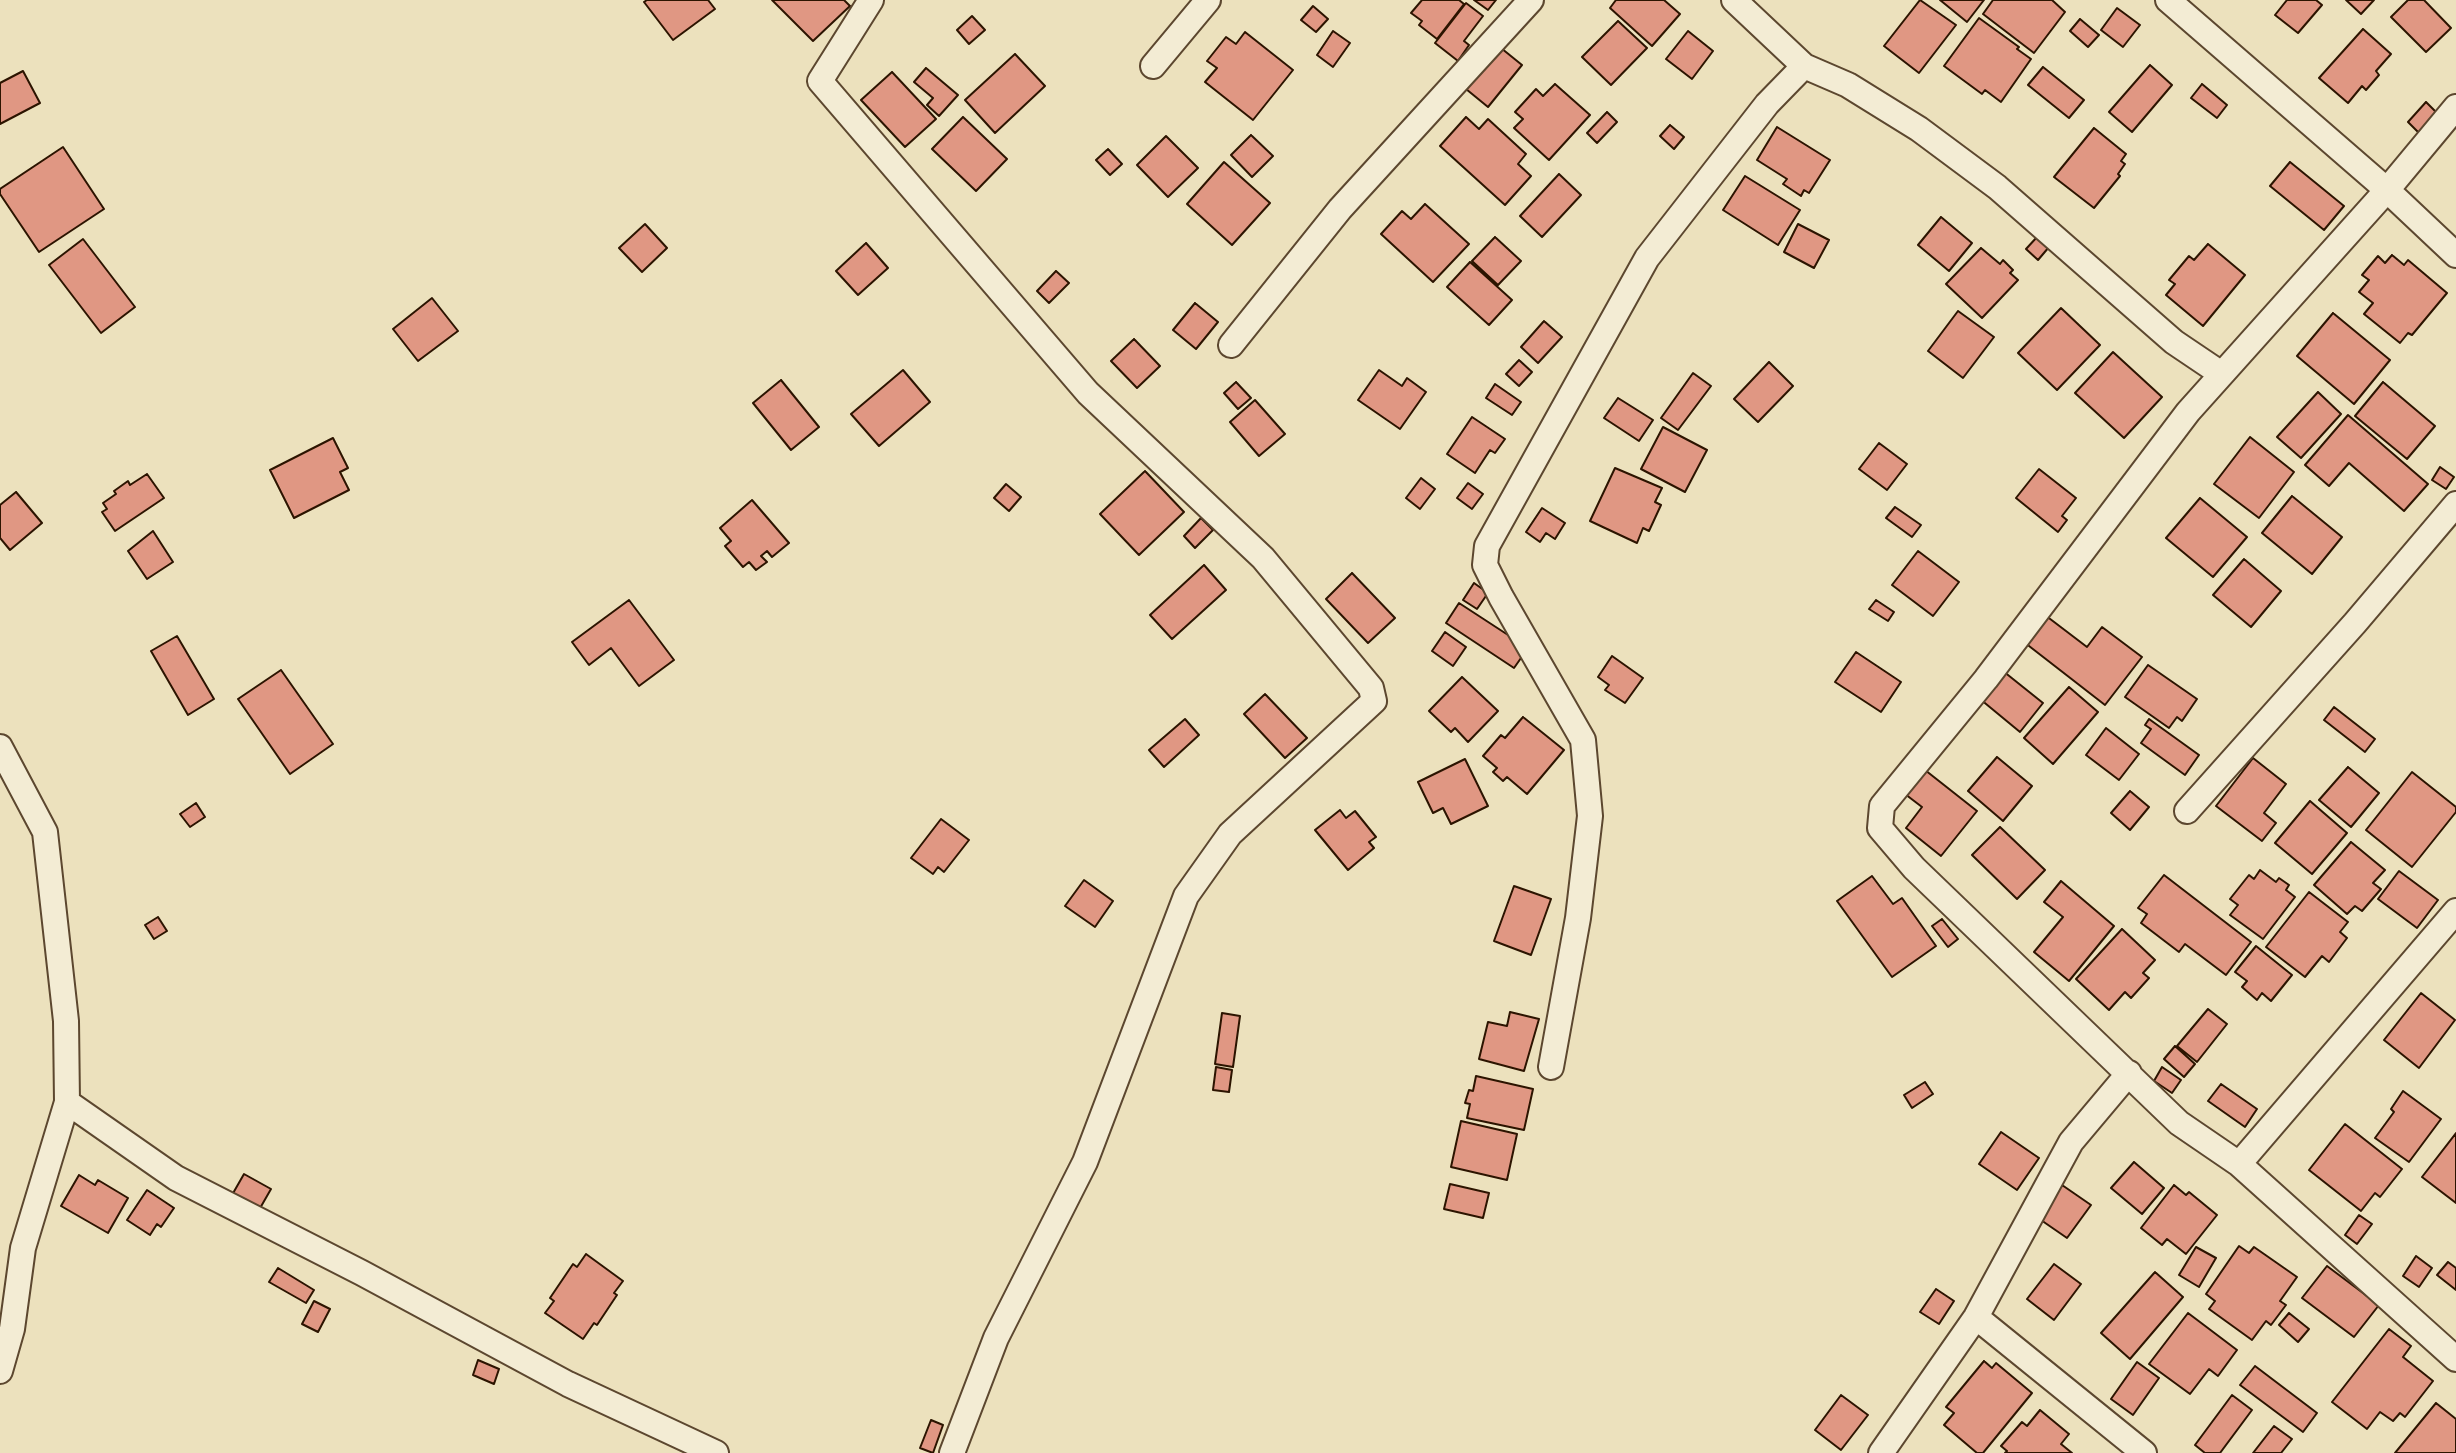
<!DOCTYPE html>
<html>
<head>
<meta charset="utf-8">
<style>
  body { margin:0 }
  canvas { display:block; background:#ece1bd }
</style>
</head>
<body>
<canvas width="2456" height="1453"></canvas>
<script>
const c = document.querySelector('canvas').getContext('2d');
c.lineJoin = 'round';
function fill(path, color) { c.fillStyle = color; c.fill(path, 'evenodd'); }
const poly = rows => new Path2D(rows.map(r => 'M' + r).join(''));
function stroke(path, color, width, dash) { c.strokeStyle = color; c.lineWidth = width; c.lineCap = dash ? 'butt' : 'round'; c.setLineDash(dash || []); c.stroke(path); }
const building = poly([
  [647,0,708,0,715,9,673,40,644,2,647,0],
  [772,0,844,0,850,6,813,41,772,0],
  [1422,0,1459,0,1464,4,1437,39,1419,25,1422,21,1411,13,1422,0],
  [1474,0,1496,0,1488,10,1474,0],
  [1616,0,1664,0,1680,14,1652,46,1610,8,1616,0],
  [1920,0,1956,25,1919,73,1884,46,1920,0],
  [1940,0,1984,0,1967,22,1940,0],
  [1993,0,2052,0,2065,12,2034,53,1983,14,1993,0],
  [2287,0,2316,0,2322,5,2298,33,2275,15,2287,0],
  [2346,0,2374,0,2361,14,2346,0],
  [2408,0,2424,0,2451,28,2426,52,2391,17,2408,0],
  [1466,3,1483,16,1464,41,1469,45,1458,61,1435,43,1466,3],
  [1313,6,1328,19,1316,32,1301,20,1313,6],
  [2117,8,2140,25,2123,47,2101,30,2117,8],
  [972,16,985,30,969,44,957,30,972,16],
  [1979,18,2019,47,2017,49,2031,59,2001,102,1985,90,1982,94,1944,66,1979,18],
  [2080,19,2099,35,2088,47,2070,31,2080,19],
  [1618,21,1647,48,1611,85,1582,57,1618,21],
  [2363,29,2391,54,2376,71,2379,75,2366,90,2362,86,2348,103,2319,78,2363,29],
  [1333,31,1350,43,1333,67,1317,55,1333,31],
  [1688,31,1713,51,1692,79,1666,59,1688,31],
  [1245,32,1293,70,1253,120,1205,82,1217,68,1207,61,1226,37,1236,44,1245,32],
  [1501,48,1522,65,1488,107,1466,89,1501,48],
  [1015,54,1045,86,995,133,965,100,1015,54],
  [2150,65,2172,85,2132,132,2109,112,2150,65],
  [2043,67,2084,100,2069,118,2028,85,2043,67],
  [926,68,958,95,939,116,927,105,933,98,914,82,926,68],
  [23,71,40,103,0,124,0,83,23,71],
  [892,72,936,119,905,147,861,100,892,72],
  [1555,84,1590,115,1549,160,1514,128,1523,119,1515,112,1536,89,1543,96,1555,84],
  [2202,84,2227,105,2217,118,2191,98,2202,84],
  [2426,102,2437,113,2419,133,2408,122,2426,102],
  [1607,112,1617,122,1597,143,1587,133,1607,112],
  [963,117,1007,159,976,191,932,149,963,117],
  [1466,117,1479,129,1488,119,1526,154,1518,164,1531,176,1505,205,1440,146,1466,117],
  [1670,125,1684,137,1674,149,1660,136,1670,125],
  [1777,127,1830,160,1809,193,1804,190,1801,196,1783,184,1787,179,1757,160,1777,127],
  [2094,128,2126,154,2121,161,2125,164,2118,174,2120,176,2094,208,2054,177,2094,128],
  [1251,135,1273,156,1252,177,1231,155,1251,135],
  [1166,136,1198,168,1168,197,1137,165,1166,136],
  [63,147,104,209,39,252,0,194,0,189,63,147],
  [1108,149,1122,164,1110,175,1096,160,1108,149],
  [1224,162,1270,203,1232,245,1187,204,1224,162],
  [2290,162,2344,206,2324,230,2270,186,2290,162],
  [1559,174,1581,195,1542,237,1520,216,1559,174],
  [1745,176,1800,210,1778,245,1723,210,1745,176],
  [1425,204,1469,244,1433,282,1381,234,1402,211,1411,219,1425,204],
  [1941,217,1972,243,1949,271,1918,245,1941,217],
  [645,224,667,248,642,272,619,248,645,224],
  [1798,224,1829,240,1814,268,1784,252,1798,224],
  [1495,237,1521,261,1498,285,1472,261,1495,237],
  [2037,237,2049,247,2038,260,2026,249,2037,237],
  [83,239,135,307,101,333,49,265,83,239],
  [866,243,888,268,858,295,836,271,866,243],
  [2208,244,2245,275,2203,326,2166,295,2175,284,2169,280,2189,256,2194,260,2208,244],
  [1981,248,2000,264,2003,260,2013,270,2010,273,2018,280,1982,318,1946,284,1981,248],
  [2392,255,2404,265,2408,260,2447,293,2412,335,2408,333,2400,343,2364,314,2373,303,2359,292,2369,280,2362,275,2378,256,2385,263,2392,255],
  [1470,262,1512,300,1489,325,1447,287,1470,262],
  [1056,271,1069,283,1049,303,1037,291,1056,271],
  [432,298,458,331,418,361,393,329,432,298],
  [1195,303,1218,322,1196,349,1173,330,1195,303],
  [2061,308,2100,345,2057,390,2018,353,2061,308],
  [1958,311,1994,337,1963,378,1928,351,1958,311],
  [2333,313,2390,360,2354,404,2297,356,2333,313],
  [1544,321,1562,337,1538,363,1521,347,1544,321],
  [1134,339,1160,366,1137,388,1111,361,1134,339],
  [2113,352,2162,397,2124,438,2075,393,2113,352],
  [1519,360,1532,372,1519,386,1506,374,1519,360],
  [1769,362,1793,386,1758,422,1734,399,1769,362],
  [903,370,930,402,879,446,851,414,903,370],
  [1379,370,1402,386,1407,378,1426,392,1400,429,1358,400,1379,370],
  [1693,373,1711,386,1678,430,1661,418,1693,373],
  [781,380,819,427,791,450,753,403,781,380],
  [1236,382,1251,398,1238,409,1224,393,1236,382],
  [2383,382,2435,426,2407,459,2355,416,2383,382],
  [1495,384,1521,402,1512,415,1486,398,1495,384],
  [2318,392,2341,414,2301,458,2277,437,2318,392],
  [1618,398,1653,420,1639,441,1604,418,1618,398],
  [1255,400,1285,434,1259,456,1230,422,1255,400],
  [2348,415,2428,484,2404,511,2349,463,2329,486,2305,465,2348,415],
  [1472,417,1505,439,1495,453,1490,450,1475,473,1447,454,1472,417],
  [1663,427,1707,450,1685,492,1641,469,1663,427],
  [2250,437,2294,472,2259,518,2214,484,2250,437],
  [333,438,348,468,340,472,349,490,294,518,270,470,333,438],
  [1879,443,1907,464,1887,490,1859,469,1879,443],
  [2440,467,2454,477,2446,489,2432,480,2440,467],
  [1615,468,1662,488,1655,502,1661,505,1649,531,1643,528,1637,543,1590,521,1615,468],
  [2039,469,2076,498,2062,516,2067,520,2058,532,2016,498,2039,469],
  [1145,471,1184,512,1139,555,1100,514,1145,471],
  [147,474,164,498,115,531,102,512,107,509,103,503,116,494,114,491,128,481,130,485,147,474],
  [1421,478,1435,489,1420,509,1406,498,1421,478],
  [1468,483,1483,494,1472,509,1457,498,1468,483],
  [1006,484,1021,497,1009,511,994,498,1006,484],
  [16,492,42,523,10,550,0,538,0,505,16,492],
  [2292,496,2342,537,2312,574,2262,533,2292,496],
  [2200,498,2247,537,2213,577,2166,538,2200,498],
  [752,500,789,543,772,557,767,551,761,556,767,562,756,570,749,562,743,567,725,546,731,541,720,528,752,500],
  [1895,507,1921,525,1912,537,1886,518,1895,507],
  [1542,508,1565,523,1555,539,1546,533,1540,542,1526,532,1542,508],
  [1201,518,1213,530,1195,548,1184,536,1201,518],
  [153,531,173,562,147,579,128,551,153,531],
  [1918,551,1959,582,1933,616,1892,585,1918,551],
  [2244,559,2281,591,2251,627,2213,595,2244,559],
  [1204,565,1226,590,1172,639,1150,615,1204,565],
  [1352,573,1395,618,1368,643,1326,599,1352,573],
  [1474,583,1488,593,1477,609,1463,600,1474,583],
  [629,600,674,660,639,686,611,648,589,665,572,642,629,600],
  [1876,600,1894,612,1888,621,1869,609,1876,600],
  [1459,603,1528,648,1514,668,1446,623,1459,603],
  [2041,612,2087,647,2102,627,2142,657,2105,705,2020,639,2041,612],
  [1445,632,1466,647,1453,666,1432,651,1445,632],
  [177,636,214,699,188,715,151,651,177,636],
  [1856,652,1901,682,1881,712,1835,682,1856,652],
  [1612,656,1643,678,1625,703,1605,690,1609,685,1598,677,1612,656],
  [2148,665,2197,699,2182,721,2177,717,2169,728,2125,697,2148,665],
  [281,670,333,744,290,774,238,699,281,670],
  [2003,671,2043,703,2020,732,1980,699,2003,671],
  [1462,677,1498,711,1468,742,1455,728,1451,732,1429,711,1462,677],
  [2069,687,2098,712,2053,764,2024,738,2069,687],
  [1265,694,1307,738,1285,758,1244,714,1265,694],
  [2334,707,2375,739,2365,752,2324,720,2334,707],
  [1523,717,1564,750,1527,794,1507,777,1503,781,1493,772,1497,768,1483,756,1501,735,1505,738,1523,717],
  [1185,719,1199,735,1164,767,1149,750,1185,719],
  [2149,719,2199,755,2185,775,2141,743,2151,729,2145,725,2149,719],
  [2106,728,2139,754,2119,780,2086,755,2106,728],
  [1997,757,2032,786,2003,821,1968,791,1997,757],
  [2253,758,2286,784,2264,813,2276,823,2262,841,2216,806,2253,758],
  [1465,759,1488,806,1451,824,1443,808,1433,813,1418,782,1465,759],
  [2348,767,2379,793,2351,827,2319,800,2348,767],
  [1925,770,1977,811,1941,856,1906,828,1922,807,1905,794,1925,770],
  [2412,772,2456,807,2456,812,2412,867,2366,830,2412,772],
  [2130,791,2149,807,2130,830,2111,813,2130,791],
  [2310,801,2347,833,2312,874,2275,843,2310,801],
  [196,803,205,817,190,827,180,814,196,803],
  [1340,810,1346,818,1355,811,1376,837,1369,842,1374,848,1348,870,1315,830,1340,810],
  [941,819,969,840,944,872,938,867,933,874,911,858,941,819],
  [2000,827,2045,870,2017,899,1972,855,2000,827],
  [2351,842,2385,870,2373,883,2381,889,2362,911,2355,906,2347,914,2314,885,2351,842],
  [2260,870,2276,882,2279,878,2289,885,2286,890,2295,897,2263,939,2230,915,2238,905,2230,899,2249,875,2254,879,2260,870],
  [2399,871,2438,900,2417,928,2378,899,2399,871],
  [2164,875,2251,942,2226,975,2185,944,2179,952,2141,923,2147,914,2138,908,2164,875],
  [1872,876,1893,904,1902,898,1936,946,1892,977,1837,901,1872,876],
  [1084,880,1113,901,1095,927,1065,906,1084,880],
  [2061,881,2114,926,2069,981,2034,952,2063,917,2044,902,2061,881],
  [1514,886,1551,899,1531,955,1494,941,1514,886],
  [2309,892,2348,922,2340,932,2347,938,2329,962,2322,956,2305,977,2266,947,2309,892],
  [158,917,167,931,154,939,145,925,158,917],
  [1942,919,1958,939,1948,947,1932,926,1942,919],
  [2122,929,2155,960,2143,973,2149,978,2131,998,2125,992,2109,1010,2076,979,2122,929],
  [2256,946,2292,975,2271,1001,2262,993,2257,1000,2242,987,2247,981,2235,972,2256,946],
  [2421,993,2455,1020,2419,1068,2384,1040,2421,993],
  [2208,1009,2227,1024,2197,1062,2177,1046,2208,1009],
  [1510,1012,1539,1019,1524,1071,1479,1059,1488,1022,1507,1026,1510,1012],
  [1222,1013,1240,1016,1233,1067,1215,1064,1222,1013],
  [2175,1046,2195,1064,2184,1077,2164,1059,2175,1046],
  [1216,1067,1232,1070,1229,1092,1213,1090,1216,1067],
  [2162,1067,2181,1080,2172,1093,2154,1081,2162,1067],
  [1476,1076,1533,1089,1524,1130,1467,1118,1470,1104,1465,1103,1469,1090,1473,1091,1476,1076],
  [1925,1082,1933,1094,1912,1108,1904,1095,1925,1082],
  [2221,1084,2257,1109,2245,1127,2208,1101,2221,1084],
  [2403,1091,2441,1119,2409,1162,2375,1138,2394,1112,2391,1109,2403,1091],
  [1461,1121,1517,1134,1507,1180,1451,1167,1461,1121],
  [2345,1124,2402,1169,2380,1197,2375,1193,2361,1211,2309,1170,2345,1124],
  [2001,1132,2039,1158,2017,1190,1979,1164,2001,1132],
  [2456,1133,2456,1203,2422,1177,2456,1133],
  [2134,1162,2164,1188,2142,1214,2111,1188,2134,1162],
  [244,1174,271,1189,259,1210,232,1195,244,1174],
  [79,1175,95,1185,98,1180,128,1198,108,1233,61,1206,79,1175],
  [1450,1184,1489,1193,1483,1218,1444,1209,1450,1184],
  [2062,1185,2091,1205,2067,1238,2038,1218,2062,1185],
  [2174,1185,2186,1195,2189,1192,2217,1215,2186,1254,2167,1239,2162,1245,2141,1228,2174,1185],
  [147,1190,174,1208,161,1227,157,1224,150,1235,127,1220,147,1190],
  [2359,1215,2372,1224,2357,1244,2345,1235,2359,1215],
  [2239,1246,2249,1253,2254,1247,2297,1277,2280,1301,2286,1305,2271,1325,2266,1321,2252,1340,2209,1309,2215,1301,2206,1294,2239,1246],
  [2196,1247,2216,1258,2199,1287,2179,1275,2196,1247],
  [586,1254,623,1281,614,1293,617,1295,597,1325,594,1323,583,1339,545,1313,554,1301,550,1298,573,1264,577,1267,586,1254],
  [2416,1256,2432,1268,2419,1287,2403,1276,2416,1256],
  [2448,1262,2456,1268,2456,1290,2437,1275,2448,1262],
  [2054,1264,2081,1284,2054,1320,2027,1299,2054,1264],
  [2327,1266,2379,1305,2354,1337,2302,1298,2327,1266],
  [278,1268,314,1290,306,1303,269,1282,278,1268],
  [2155,1272,2183,1297,2130,1359,2101,1333,2155,1272],
  [1936,1289,1954,1301,1939,1324,1920,1312,1936,1289],
  [314,1301,330,1309,318,1332,302,1324,314,1301],
  [2188,1313,2237,1350,2218,1376,2209,1369,2190,1394,2149,1364,2188,1313],
  [2289,1313,2309,1329,2298,1342,2279,1325,2289,1313],
  [2389,1329,2411,1346,2403,1357,2433,1381,2405,1417,2400,1413,2393,1421,2380,1412,2367,1429,2332,1402,2389,1329],
  [478,1360,499,1369,494,1384,473,1375,478,1360],
  [1984,1361,1992,1368,1996,1363,2032,1393,1983,1453,1977,1453,1944,1425,1954,1413,1946,1407,1984,1361],
  [2137,1362,2159,1378,2133,1415,2111,1399,2137,1362],
  [2255,1366,2317,1413,2303,1432,2240,1385,2255,1366],
  [1841,1395,1868,1415,1841,1450,1815,1430,1841,1395],
  [2232,1395,2252,1410,2220,1453,2205,1453,2195,1445,2232,1395],
  [2436,1403,2456,1419,2456,1453,2395,1453,2436,1403],
  [2040,1410,2069,1434,2061,1444,2072,1453,2005,1453,2007,1451,2001,1446,2022,1422,2027,1426,2040,1410],
  [931,1420,943,1425,933,1453,920,1448,931,1420],
  [2274,1426,2292,1439,2281,1453,2253,1453,2274,1426]
]);
const minor = poly([
  [871,0,820,81,1088,393,1263,558,1371,688,1374,701,1230,834,1186,896,1085,1162,996,1338,952,1453],
  [1734,0,1804,66,1848,85,1919,129,1997,187,2174,342,2220,373],
  [2168,0,2387,190,2456,255],
  [1153,66,1208,0],
  [2456,107,2387,190,2188,412,1986,679,1882,806,1880,828,1914,868,2179,1123,2239,1164,2456,1359],
  [1231,345,1340,209,1531,0],
  [0,747,45,832,66,1021,67,1102,23,1248,12,1329,0,1371],
  [2187,811,2355,623,2456,504],
  [1551,1067,1578,918,1590,816,1583,740,1501,597,1485,565,1487,546,1647,258,1767,104,1804,66],
  [67,1102,176,1178,362,1273,568,1384,716,1453],
  [2239,1164,2456,911],
  [1976,1317,2144,1453],
  [1881,1453,1976,1317,2071,1142,2129,1073]
]);
fill(building, '#e09783');
stroke(building, '#2c1400', 2);
stroke(minor, '#5c472f', 28);
stroke(minor, '#f3ecd4', 24);
</script>
</body>
</html>
